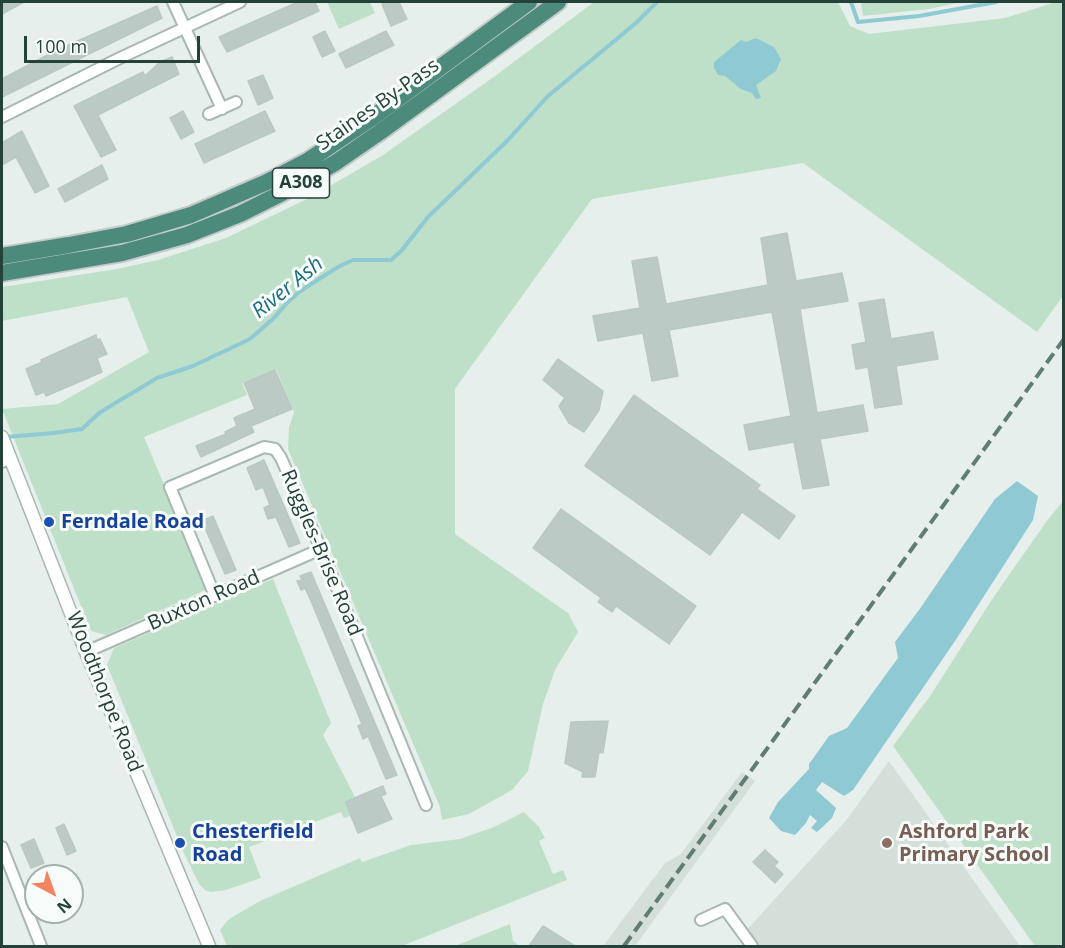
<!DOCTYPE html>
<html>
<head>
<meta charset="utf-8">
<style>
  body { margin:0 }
  #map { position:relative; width:1065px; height:948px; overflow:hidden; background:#e6efeb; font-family:"Open Sans",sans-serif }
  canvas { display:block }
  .frame { position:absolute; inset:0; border:3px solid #24423a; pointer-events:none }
  .north { position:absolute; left:24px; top:864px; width:60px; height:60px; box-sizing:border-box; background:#f7fbf9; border:2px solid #a3b1ad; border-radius:50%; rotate:139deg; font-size:16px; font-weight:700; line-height:24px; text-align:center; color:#24423a }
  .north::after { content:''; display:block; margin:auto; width:21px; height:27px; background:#f4845f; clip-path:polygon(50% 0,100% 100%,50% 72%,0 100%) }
  .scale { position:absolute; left:24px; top:36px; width:176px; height:27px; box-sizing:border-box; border:3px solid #24423a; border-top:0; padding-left:8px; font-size:18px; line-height:21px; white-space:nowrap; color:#24423a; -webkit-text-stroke:4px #f7fbf9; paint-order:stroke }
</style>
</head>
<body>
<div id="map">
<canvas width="1065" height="948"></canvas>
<div class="frame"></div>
<div class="north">N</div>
<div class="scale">100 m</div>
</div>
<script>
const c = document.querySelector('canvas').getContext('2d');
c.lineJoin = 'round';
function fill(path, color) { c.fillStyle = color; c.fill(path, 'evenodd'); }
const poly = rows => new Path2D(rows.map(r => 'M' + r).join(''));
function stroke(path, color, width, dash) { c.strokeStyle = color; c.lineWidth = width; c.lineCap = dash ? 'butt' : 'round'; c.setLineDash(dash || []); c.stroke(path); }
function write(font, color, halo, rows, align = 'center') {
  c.font = font + ' "Open Sans",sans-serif'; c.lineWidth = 6; c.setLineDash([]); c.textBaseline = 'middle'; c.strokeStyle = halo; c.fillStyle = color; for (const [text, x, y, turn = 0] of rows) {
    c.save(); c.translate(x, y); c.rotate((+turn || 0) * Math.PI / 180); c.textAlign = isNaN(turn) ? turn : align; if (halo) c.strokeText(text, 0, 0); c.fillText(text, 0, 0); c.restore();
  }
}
const built = poly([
  [889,761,1020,946,757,946,746,931,848,818],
  [742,772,755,781,635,946,603,946,665,863,681,854]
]);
const green = poly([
  [327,2,370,2,375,13,339,29],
  [594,2,838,2,850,26,869,34,1005,18,1056,2,1063,2,1063,296,1037,332,803,163,592,199,455,389,455,534,568,613,578,632,555,670,543,704,528,771,512,790,469,814,442,820,440,807,288,449,289,427,294,412,276,369,242,383,247,395,144,437,208,589,106,635,91,631,2,409,58,404,149,352,127,297,2,321,2,287,117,269,158,260,226,238,311,197,383,155,495,76],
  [861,2,962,2,929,9,863,16],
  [1063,501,1063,946,1035,946,893,746,930,696,995,595,1046,522],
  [273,579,331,723,323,735,355,797,344,802,350,816,344,818,341,812,249,847,261,878,226,890,211,892,206,891,199,884,183,851,107,665,114,648],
  [524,812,539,827,545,838,539,841,553,874,563,870,567,880,402,946,227,946,220,930,229,919,260,901,360,858,362,862,411,845,460,839,494,827],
  [510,924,513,941,520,946,455,946]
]);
const water = poly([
  [756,38,774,47,781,59,776,71,756,85,761,98,756,99,752,93,741,89,725,76,718,75,714,68,714,62,741,40,746,42],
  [1017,481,1038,496,1033,520,955,641,853,790,844,796,822,782,816,790,836,808,832,818,817,832,811,828,817,821,810,815,806,823,795,835,781,831,769,818,778,802,809,769,809,764,829,736,847,728,898,658,895,642,919,610,995,499]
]);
const stream = poly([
  [851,2,858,22,919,16,996,2],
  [5,437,54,433,82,429,99,413,157,378,193,366,250,339,274,318,286,304,299,292,338,267,353,260,391,260,402,250,428,217,507,141,548,96,636,23,657,2]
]);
const building = poly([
  [2,2,24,2,2,14,2,2],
  [298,2,315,2,319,11,227,52,219,37,298,2],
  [388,2,399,2,407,19,391,26,382,4,388,2],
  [157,6,162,18,2,97,2,79,57,50,157,6],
  [325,31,335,51,322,57,313,37,325,31],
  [386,31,394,45,346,68,339,54,386,31],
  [172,57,179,74,98,115,116,150,101,157,74,106,143,72,145,76,160,62,172,57],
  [263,75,273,98,258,105,248,81,263,75],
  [183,111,194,132,181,139,170,118,183,111],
  [265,111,275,131,204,163,195,144,265,111],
  [22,131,49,186,35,193,16,157,2,165,2,143,22,131],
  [102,165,108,179,65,202,58,189,102,165],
  [787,233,796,281,842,273,848,301,800,309,817,413,863,405,868,431,820,439,829,485,803,489,794,442,749,450,744,425,791,416,772,312,669,330,678,376,652,381,643,333,598,341,593,316,640,308,632,261,657,257,666,304,768,285,761,238,787,233],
  [884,299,891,339,933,332,938,359,896,366,902,404,875,408,868,367,856,369,852,345,866,342,859,303,884,299],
  [96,335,97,340,100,339,107,354,97,358,102,372,46,396,44,392,36,395,26,369,42,362,41,360,96,335],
  [558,359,603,391,599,410,584,432,569,423,559,406,565,398,543,380,558,359],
  [275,370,292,409,251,426,254,432,201,457,196,446,226,434,225,432,237,426,234,418,255,409,244,383,275,370],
  [634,395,760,485,757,489,795,516,779,539,742,512,710,555,585,466,634,395],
  [264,460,300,543,289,547,276,517,268,519,264,508,270,505,263,487,256,490,247,468,264,460],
  [561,509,696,606,669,644,616,606,612,612,598,602,601,598,533,548,561,509],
  [213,516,236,570,225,574,202,521,213,516],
  [311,572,397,775,386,779,368,736,363,739,358,726,362,724,311,601,305,588,301,590,297,581,302,580,300,576,311,572],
  [608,721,603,753,599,752,595,777,582,777,583,772,565,763,571,722,608,721],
  [383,786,386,794,381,796,392,819,358,833,345,802,383,786],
  [64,824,76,851,67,855,56,828,64,824],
  [34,839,44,863,31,868,21,845,34,839],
  [765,850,778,862,774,866,783,874,775,883,753,862,765,850],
  [543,926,575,946,529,946,543,926]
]);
const minor = poly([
  [173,2,222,109],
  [209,114,236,102],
  [2,117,120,58,240,2],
  [2,462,10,458],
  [215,596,170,487,264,447,275,449,281,458,321,549,426,805],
  [86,652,321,549],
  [2,847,41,946],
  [701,920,725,909,752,946]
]);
const tertiary = poly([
  [2,437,86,652,209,946]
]);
const trunk = poly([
  [2,256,69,245,127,234,191,215,267,182,309,160,373,117,529,2],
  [2,273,122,253,187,235,240,214,282,193,335,163,380,132,558,2]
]);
const rail = poly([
  [624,946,1064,339]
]);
const markers = [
  [49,522,6,"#1a4fb4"],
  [180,843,6,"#1a4fb4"],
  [887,843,6,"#8d6e63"]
];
const shields = [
  [301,183,57]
];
const shieldNames = [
  ["A308",301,183]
];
const streetNames = [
  ["Staines By-Pass",378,105,-35],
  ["Ruggles-Brise Road",321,553,67],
  ["Buxton Road",204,601,-24],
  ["Woodthorpe Road",104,692,68]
];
const transitNames = [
  ["Ferndale Road",61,522],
  ["Chesterfield",192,832],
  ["Road",192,855]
];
const educationNames = [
  ["Ashford Park",899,832],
  ["Primary School",899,855]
];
const waterNames = [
  ["River Ash",288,288,-39]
];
fill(built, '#d4dfda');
fill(green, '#bfe0c8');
fill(water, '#8ec9d4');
stroke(stream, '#8ec9d4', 4);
fill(building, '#bbcac4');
stroke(building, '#b8c9c2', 1.5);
stroke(minor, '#a8b8b2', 14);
stroke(tertiary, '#a8b8b2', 15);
stroke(trunk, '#c2cac8', 20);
stroke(minor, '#fff', 10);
stroke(tertiary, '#fff', 12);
stroke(trunk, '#4c8a7c', 16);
stroke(rail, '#5f7d75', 4, [12, 6]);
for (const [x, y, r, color] of markers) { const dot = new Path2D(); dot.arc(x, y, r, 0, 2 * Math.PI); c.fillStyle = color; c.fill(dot); stroke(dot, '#f7fbf9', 2); }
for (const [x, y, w] of shields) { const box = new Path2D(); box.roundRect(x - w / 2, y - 15, w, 30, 4.5); c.fillStyle = '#f7fbf9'; c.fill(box); stroke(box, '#24423a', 1.5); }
write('bold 18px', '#24423a', null, shieldNames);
write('20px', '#24423a', '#f7fbf9', streetNames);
write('bold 20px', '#164399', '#f7fbf9', transitNames, 'left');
write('bold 20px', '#785e54', '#f7fbf9', educationNames, 'left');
write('italic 21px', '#1c6f80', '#f7fbf9', waterNames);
</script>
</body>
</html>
